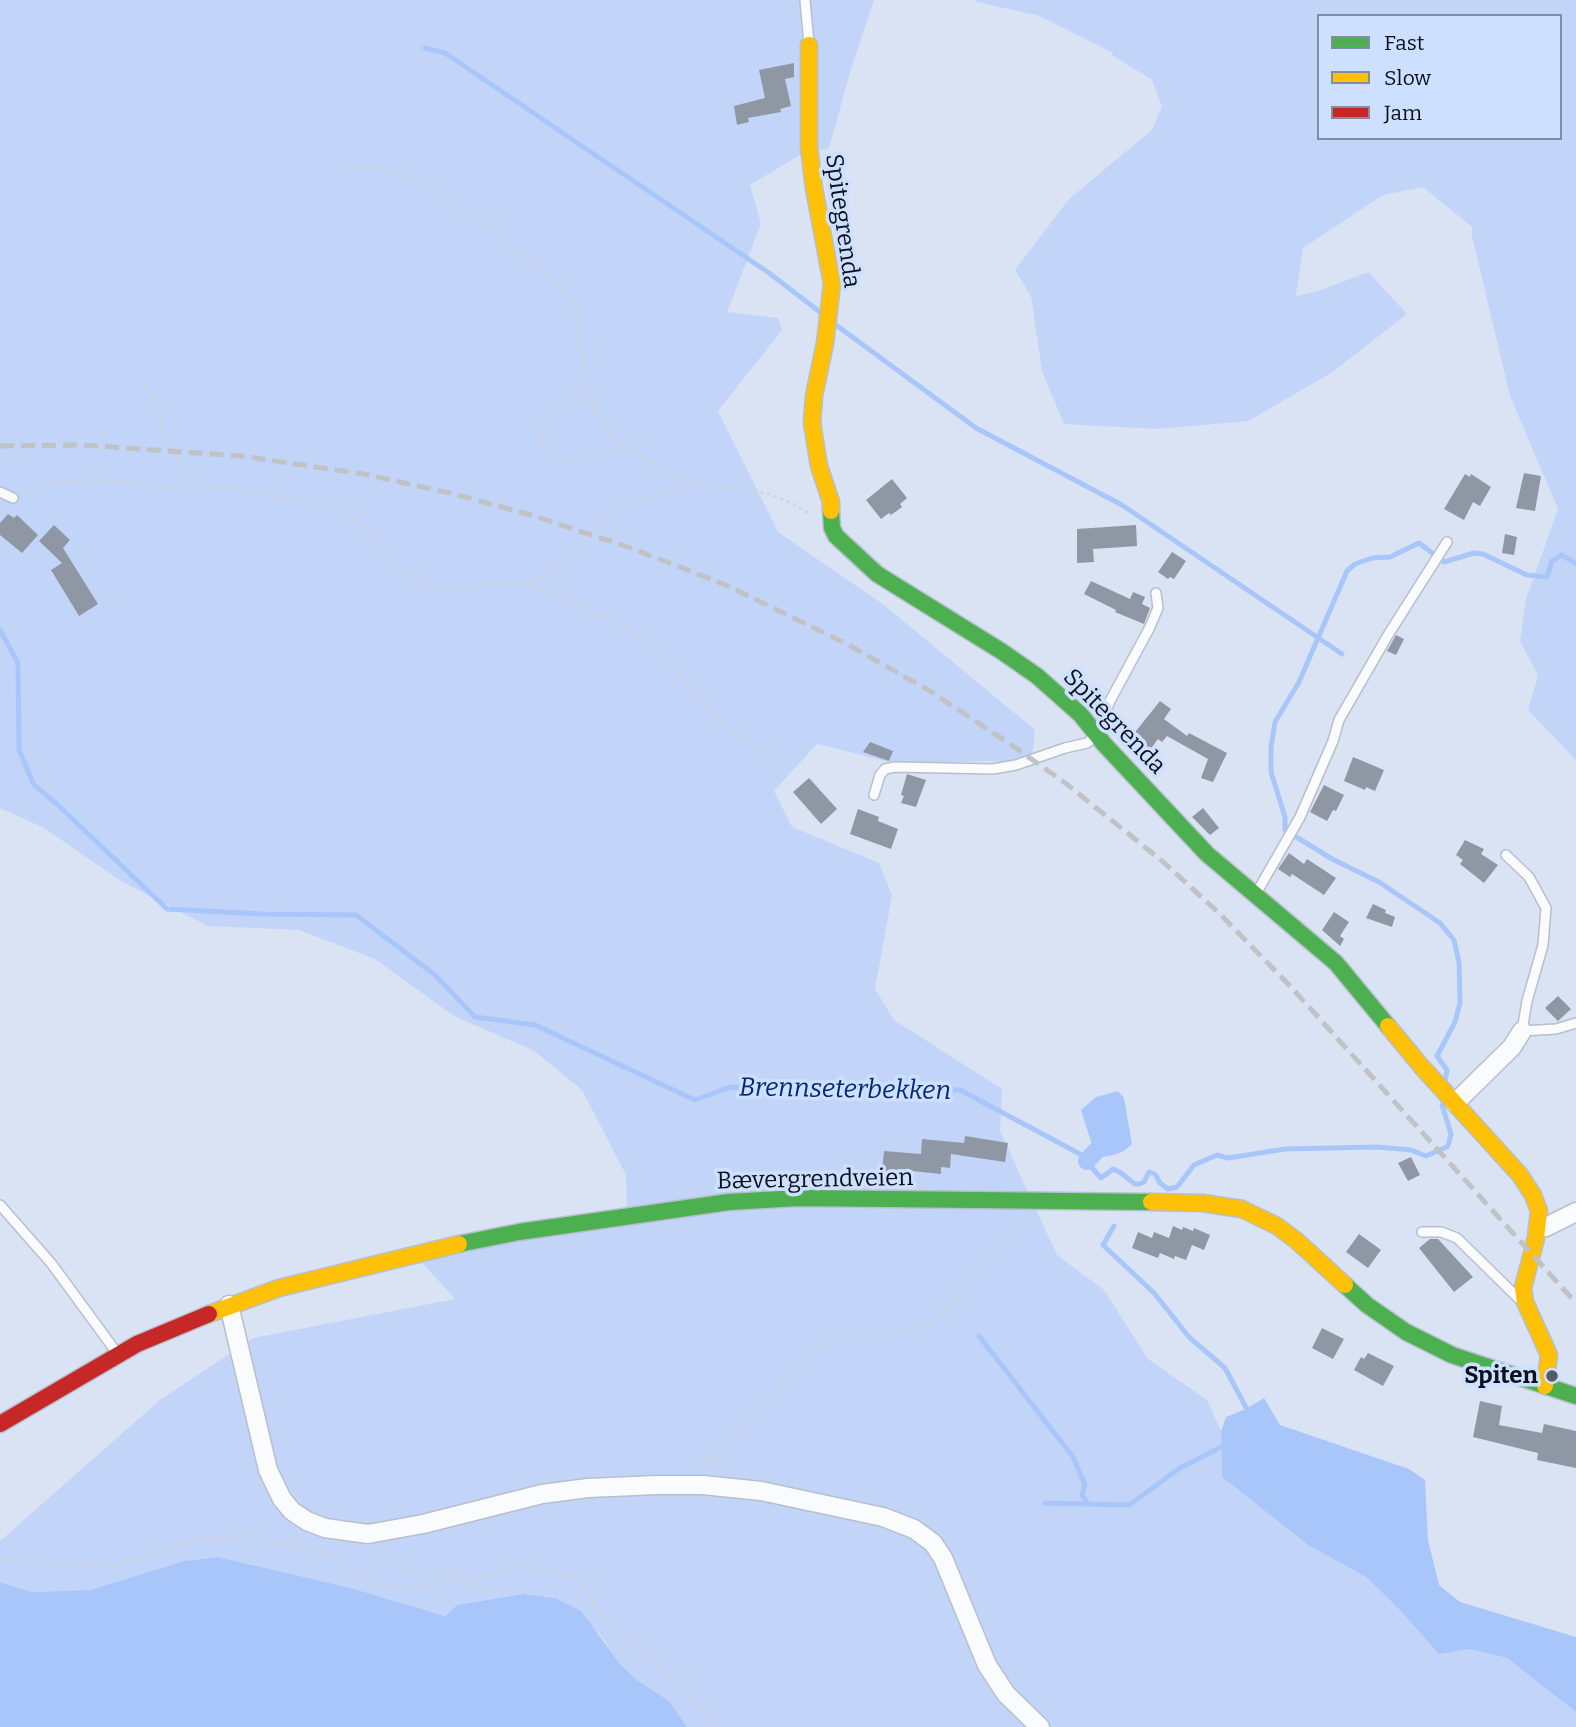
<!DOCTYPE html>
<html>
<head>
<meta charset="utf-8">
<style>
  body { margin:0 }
  #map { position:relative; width:1576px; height:1727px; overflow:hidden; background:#d9e3f4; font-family:Bitter,serif }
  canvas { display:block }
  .legend { position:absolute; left:1317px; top:14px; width:245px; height:126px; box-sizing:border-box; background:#cee0ff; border:2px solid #808da4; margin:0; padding:9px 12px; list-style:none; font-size:21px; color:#0b111b }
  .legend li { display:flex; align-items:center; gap:14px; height:35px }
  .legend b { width:35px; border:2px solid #808da4 }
</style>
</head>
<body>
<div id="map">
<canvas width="1576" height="1727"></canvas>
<ul class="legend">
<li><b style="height:9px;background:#4caf50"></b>Fast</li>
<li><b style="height:9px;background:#ffc107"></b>Slow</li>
<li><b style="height:9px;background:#c62828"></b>Jam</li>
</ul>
</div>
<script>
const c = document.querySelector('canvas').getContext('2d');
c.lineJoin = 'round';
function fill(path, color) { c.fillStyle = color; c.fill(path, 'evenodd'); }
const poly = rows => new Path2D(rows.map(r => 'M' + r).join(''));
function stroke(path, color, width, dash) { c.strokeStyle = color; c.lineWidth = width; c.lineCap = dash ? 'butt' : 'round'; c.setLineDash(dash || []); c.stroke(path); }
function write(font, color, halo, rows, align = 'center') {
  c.font = font + ' Bitter,serif'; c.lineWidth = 7; c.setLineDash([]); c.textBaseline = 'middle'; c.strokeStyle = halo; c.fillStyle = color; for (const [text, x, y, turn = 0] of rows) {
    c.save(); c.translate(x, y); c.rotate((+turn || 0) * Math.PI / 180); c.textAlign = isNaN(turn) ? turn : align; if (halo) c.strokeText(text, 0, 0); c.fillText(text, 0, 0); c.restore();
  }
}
const green = poly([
  [0,0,874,0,851,69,829,148,800,155,750,185,761,224,727,312,778,318,782,330,718,411,778,532,884,605,1035,730,1031,765,990,761,897,764,817,744,774,791,792,827,879,863,892,895,875,989,894,1020,1002,1089,1000,1131,1057,1255,1104,1290,1148,1359,1207,1400,1221,1431,1222,1477,1308,1545,1366,1577,1399,1609,1439,1653,1468,1649,1507,1658,1576,1712,1576,1727,687,1727,669,1701,637,1680,621,1665,599,1633,555,1598,523,1594,457,1605,445,1616,351,1588,218,1557,184,1561,90,1590,31,1592,0,1582,0,1541,160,1400,253,1338,455,1299,417,1257,627,1208,626,1175,582,1090,533,1050,454,1016,375,959,299,930,208,926,121,881,44,828,0,808],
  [975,0,1576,0,1576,760,1528,710,1538,675,1520,641,1526,599,1558,509,1510,396,1472,236,1472,227,1423,187,1383,195,1303,248,1296,296,1321,290,1368,272,1407,314,1331,373,1248,421,1157,429,1064,424,1042,371,1031,296,1015,270,1069,199,1152,130,1162,107,1152,80,1112,55,1113,53,1037,15,976,2],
  [1319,16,1560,16,1560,138,1319,138]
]);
const water = poly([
  [1118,1091,1124,1098,1132,1144,1124,1151,1113,1155,1102,1157,1093,1148,1081,1110,1096,1097],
  [1264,1398,1280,1425,1409,1469,1425,1480,1428,1540,1439,1585,1460,1602,1576,1637,1576,1712,1507,1658,1468,1649,1439,1654,1399,1609,1366,1577,1308,1545,1222,1477,1221,1431,1226,1417,1246,1409],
  [218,1557,351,1588,445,1616,457,1605,523,1594,555,1598,581,1611,621,1665,637,1680,669,1701,687,1727,0,1727,0,1582,31,1592,90,1590,184,1561]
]);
const stream = poly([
  [425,48,445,53,769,273,820,312],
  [836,325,976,428,1122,505,1342,654],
  [0,630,18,663,19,750,34,785,58,805,167,909,262,914,356,915,435,975,475,1017,535,1025,695,1100,730,1087,960,1090,1080,1154,1101,1178,1113,1169,1121,1173,1135,1184,1139,1184,1144,1182,1149,1172,1155,1174,1160,1183,1168,1189,1177,1187,1194,1165,1217,1155,1228,1158,1285,1149,1377,1147,1411,1150,1426,1156,1447,1147,1449,1143,1451,1134,1442,1105],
  [1445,1081,1447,1070,1437,1056,1455,1022,1460,1003,1459,962,1454,940,1440,923,1379,882,1332,859,1285,830,1285,817,1271,772,1271,747,1275,722,1299,682,1347,571,1355,564,1372,558,1390,557,1419,543,1444,562,1474,553,1483,554,1527,575,1547,577,1552,561,1562,555,1576,564],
  [1114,1226,1103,1245,1154,1293,1189,1337,1225,1368,1250,1415],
  [979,1336,1073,1457,1085,1485,1082,1495,1087,1502],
  [1045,1503,1129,1505,1180,1468,1221,1447,1228,1447]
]);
const canal = poly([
  [1087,1161,1096,1151]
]);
const building = poly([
  [794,63,794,77,785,79,791,106,780,109,781,112,748,118,749,122,737,125,734,106,765,98,759,70],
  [1524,473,1541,476,1535,511,1516,508],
  [1465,474,1470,477,1471,474,1491,487,1480,506,1473,502,1464,520,1444,509],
  [892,479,907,498,900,504,902,507,891,515,889,513,881,519,866,500],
  [8,514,14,518,17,515,38,535,22,553,0,535,0,523],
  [54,525,70,540,63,548,98,604,79,616,51,570,62,563,39,541],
  [1136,525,1137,546,1093,549,1094,562,1077,563,1077,529],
  [1505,534,1517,537,1514,555,1502,553],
  [1172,552,1186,561,1174,579,1170,577,1168,579,1158,572],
  [1091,581,1130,599,1133,592,1145,597,1142,604,1150,608,1144,624,1115,612,1116,610,1084,594],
  [1396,635,1404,639,1396,655,1387,651],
  [1160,701,1171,709,1164,719,1187,736,1189,733,1227,753,1213,782,1201,778,1208,759,1167,736,1162,742,1158,739,1147,754,1128,741],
  [870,742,893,751,889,761,863,752],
  [1353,757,1384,770,1375,791,1366,787,1365,790,1344,781],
  [907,774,926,780,916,807,901,803,904,796,901,795],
  [809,778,837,809,821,824,793,792],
  [1324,785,1344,795,1336,811,1333,810,1327,821,1310,812],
  [1203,808,1219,828,1210,835,1192,817],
  [858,809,879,817,878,821,898,829,891,849,850,834],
  [1465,840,1484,849,1481,854,1498,865,1484,883,1460,864,1463,860,1456,855],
  [1289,853,1304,864,1307,859,1336,878,1324,895,1292,874,1290,877,1278,869],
  [1373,904,1386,910,1385,913,1395,917,1392,927,1366,918],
  [1334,912,1349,922,1340,936,1344,939,1340,946,1322,930],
  [1558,996,1571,1009,1558,1021,1545,1008],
  [965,1136,1008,1143,1005,1162,951,1154,950,1168,941,1167,941,1174,902,1170,901,1173,882,1171,884,1151,921,1154,922,1139,964,1143],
  [1411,1157,1420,1175,1408,1181,1398,1163],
  [1173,1226,1182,1230,1183,1227,1193,1231,1194,1228,1210,1235,1204,1250,1192,1245,1186,1260,1175,1256,1174,1259,1160,1253,1158,1258,1132,1248,1138,1232,1152,1238,1154,1232,1169,1238],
  [1359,1234,1381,1250,1368,1268,1346,1252],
  [1430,1239,1438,1239,1473,1277,1454,1292,1419,1248],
  [1322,1328,1344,1339,1333,1359,1312,1348],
  [1368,1353,1394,1366,1383,1386,1354,1370,1361,1357,1364,1359],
  [1480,1401,1502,1406,1499,1425,1542,1433,1544,1424,1576,1431,1576,1468,1537,1460,1538,1453,1473,1437]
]);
const path = poly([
  [340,171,370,166,397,174,431,188,491,227,556,284,576,307,584,378,597,409,611,433,620,441,656,465,684,480,699,485,769,494,792,503,811,515],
  [145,385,161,413,162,425,168,441,194,485],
  [597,409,575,397,558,402,547,417,542,430,542,443,550,453,563,461,576,462,626,445],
  [23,494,52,482,99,480,255,492,321,504,344,512,369,531,392,560,415,581,429,587,457,589,510,584,527,586,547,574,608,517,621,508,672,489,699,485],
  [528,586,557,593,635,633,667,660,724,726,782,763],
  [713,1457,718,1470],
  [699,1468,743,1430,762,1403,783,1383,793,1369,806,1356,834,1338,861,1333,897,1333,926,1324,937,1318,956,1296,963,1283,973,1272,983,1267,995,1258,1028,1221],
  [291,1546,294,1532],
  [378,1548,384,1557,408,1571,456,1572,468,1578,472,1586,477,1589,498,1591,508,1585],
  [0,1556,24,1563,43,1562,109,1567,198,1538,233,1538,246,1532,260,1541,331,1554,369,1584,415,1588,468,1578,489,1576,498,1570,510,1567,525,1566,571,1575,587,1591,601,1613,610,1620,651,1662,676,1679,715,1727]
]);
const lane = poly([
  [805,0,809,44],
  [0,492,13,498],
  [874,795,880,775,885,769,895,767,993,769,1016,765,1065,748,1087,743,1097,735,1110,701,1150,627,1158,608,1156,593],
  [1506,855,1529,877,1546,908,1543,945,1527,1001,1522,1031,1556,1029,1576,1023],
  [1257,892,1300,817,1333,741,1339,720,1388,635,1447,542],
  [0,1205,51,1263,117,1353],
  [1422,1232,1441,1232,1457,1238,1518,1298]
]);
const street = poly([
  [1455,1103,1512,1047,1522,1031],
  [1538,1228,1546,1227,1576,1212],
  [229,1305,268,1470,282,1499,292,1511,307,1521,325,1528,368,1534,423,1524,542,1494,588,1488,657,1485,703,1485,761,1491,883,1517,914,1529,933,1543,943,1558,987,1665,1006,1694,1040,1727]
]);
const fast = poly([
  [831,511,832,528,836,536,877,574,1001,651,1037,676,1081,715,1104,744,1207,854,1336,963,1388,1026],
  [459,1244,519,1232,729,1202,799,1198,1151,1202],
  [1345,1285,1367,1305,1406,1332,1452,1355,1576,1396]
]);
const slow = poly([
  [809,45,809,147,814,188,832,284,825,343,814,396,812,423,819,466,831,502,831,511],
  [1388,1026,1421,1066,1520,1175,1533,1195,1539,1211,1536,1238,1523,1288,1525,1302,1549,1355,1545,1386],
  [1151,1202,1202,1203,1242,1209,1277,1226,1297,1241,1345,1285],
  [209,1314,279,1288,459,1244]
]);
const jam = poly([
  [0,1424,137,1344,209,1314]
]);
const rail = poly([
  [0,446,82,445,241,456,364,474,454,494,531,515,631,548,726,585,845,643,930,691,1010,744,1064,782,1161,860,1219,913,1291,987,1576,1303]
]);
const markers = [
  [1552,1376,7,"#535a67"]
];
const streetNames = [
  ["Spitegrenda",842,221,82],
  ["Spitegrenda",1114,722,46],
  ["Bævergrendveien",815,1180,-1]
];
const poiNames = [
  ["Spiten",1538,1376]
];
const waterNames = [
  ["Brennseterbekken",845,1090,1]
];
fill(green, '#c2d5f8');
fill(water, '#a9c6fa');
stroke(stream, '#a9c6fa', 5);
stroke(canal, '#a9c6fa', 18);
fill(building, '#9097a4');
stroke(lane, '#b7bfcc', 12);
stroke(street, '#b7bfcc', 21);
stroke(fast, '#b7bfcc', 19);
stroke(slow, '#b7bfcc', 19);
stroke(jam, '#b7bfcc', 19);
stroke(path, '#d1d4d9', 2.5, [3.5, 3.5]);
stroke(lane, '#f9fbfd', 9);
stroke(street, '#f9fbfd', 18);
stroke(fast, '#4caf50', 16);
stroke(slow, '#ffc107', 16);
stroke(jam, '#c62828', 16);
stroke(rail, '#c0c2c6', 5, [14, 7]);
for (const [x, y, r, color] of markers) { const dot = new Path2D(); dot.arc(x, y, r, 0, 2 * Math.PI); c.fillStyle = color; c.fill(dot); stroke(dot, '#cee0ff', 2.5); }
write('24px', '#0b111b', '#cee0ff', streetNames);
write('bold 24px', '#0b111b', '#cee0ff', poiNames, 'right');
write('italic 26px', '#052975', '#cee0ff', waterNames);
</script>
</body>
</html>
